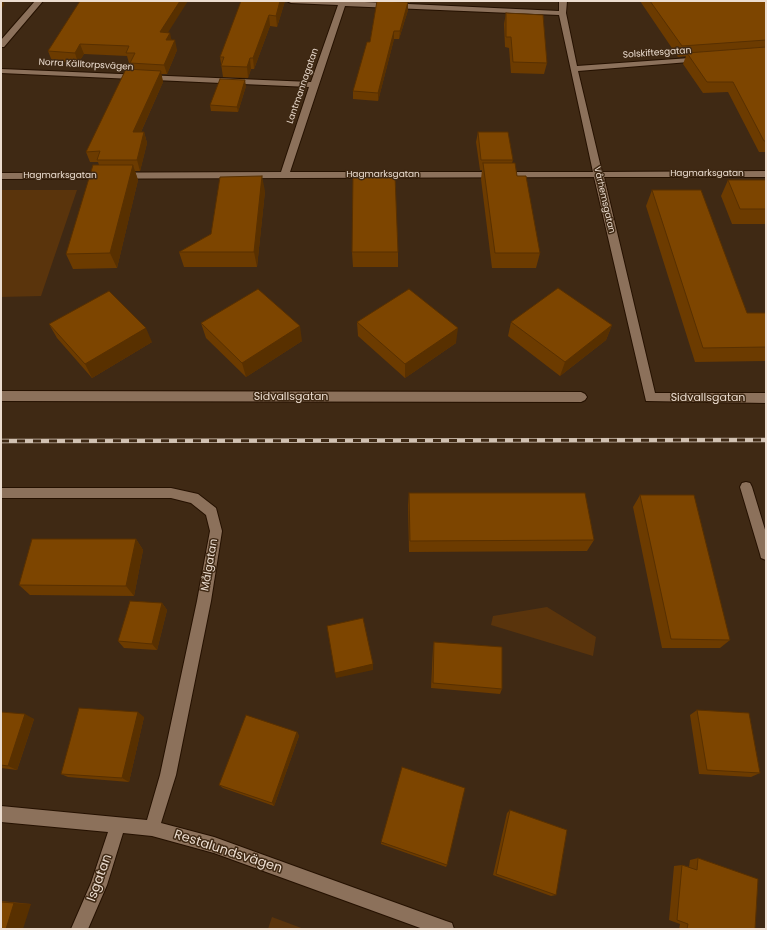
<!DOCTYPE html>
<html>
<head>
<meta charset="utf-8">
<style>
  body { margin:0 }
  #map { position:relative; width:767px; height:930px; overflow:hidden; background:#3f2914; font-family:Poppins,sans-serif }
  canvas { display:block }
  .frame { position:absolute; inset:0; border:2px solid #ecddd0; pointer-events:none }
</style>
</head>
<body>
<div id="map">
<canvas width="767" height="930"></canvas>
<div class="frame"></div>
</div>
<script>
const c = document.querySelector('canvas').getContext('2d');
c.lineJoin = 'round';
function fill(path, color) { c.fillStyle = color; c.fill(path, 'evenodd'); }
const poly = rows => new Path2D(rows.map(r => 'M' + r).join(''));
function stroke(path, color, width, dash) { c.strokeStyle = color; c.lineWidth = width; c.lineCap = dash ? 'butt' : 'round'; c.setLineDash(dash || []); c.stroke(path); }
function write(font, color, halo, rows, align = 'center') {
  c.font = font + ' Poppins,sans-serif'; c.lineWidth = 3; c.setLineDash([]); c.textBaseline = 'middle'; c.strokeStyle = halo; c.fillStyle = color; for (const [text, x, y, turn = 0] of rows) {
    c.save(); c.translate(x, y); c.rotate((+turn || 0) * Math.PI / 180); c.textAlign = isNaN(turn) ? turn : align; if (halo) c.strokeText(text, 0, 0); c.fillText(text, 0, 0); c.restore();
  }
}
const green = poly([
  [1,190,77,190,41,296,1,297],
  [547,607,596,637,593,656,491,625,493,616],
  [272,917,304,929,268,929]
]);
const minor = poly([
  [35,1,43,1,4,47,1,47,1,40,35,1],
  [287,1,343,1,559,11,559,1,567,1,566,13,577,66,704,57,705,59,701,61,578,71,602,172,766,171,766,177,604,177,655,393,766,393,766,403,646,401,594,177,1,179,1,173,281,172,309,87,1,73,1,69,311,82,338,5,291,3,287,1],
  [345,6,559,15,593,172,290,172,345,6],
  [1,391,581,392,585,394,587,397,585,400,581,402,1,401,1,391],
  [746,482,750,483,752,487,766,533,766,560,761,558,760,554,740,487,742,483,746,482],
  [1,488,171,488,198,494,216,508,222,531,211,601,176,775,161,823,214,837,446,921,452,923,454,929,423,929,214,853,152,836,123,833,107,885,88,929,71,929,91,883,108,832,1,822,1,806,147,820,160,775,197,601,210,531,206,515,191,503,171,498,1,498,1,488]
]);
const rail = poly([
  [1,441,766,440]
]);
const wall = poly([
  [80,1,168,33,177,50,167,74,161,74,163,82,141,132,144,132,147,143,140,171,135,171,138,180,117,268,73,269,66,254,99,165,98,162,90,162,86,152,132,70,130,63,129,63,127,56,84,54,78,63,52,61,48,51],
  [285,1,277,27,270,26,254,69,251,69,248,78,223,77,220,57],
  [377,1,410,1,410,3,408,2,408,10,399,39,394,39,378,101,353,99,353,91,370,42],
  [640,1,766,1,766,152,759,152,728,92,703,93,683,64,686,56,678,57],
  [506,13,547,63,544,74,511,73,509,48,505,47,504,24],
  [246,86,238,112,211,111,210,105],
  [478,132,513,160,512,163,517,176,540,253,536,268,492,268,481,179,482,170,480,170,476,142],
  [728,180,766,180,766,224,732,224,721,196],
  [652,190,747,313,766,313,766,361,695,362,646,206],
  [265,191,257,267,184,267,179,252,211,234],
  [352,252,398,252,398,267,353,267],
  [357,322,456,343,405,378,358,336],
  [511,322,612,325,606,340,560,376,508,336],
  [201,323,302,341,246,377,206,338],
  [49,324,152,342,92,378,57,338],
  [409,493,594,540,587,551,409,552,408,505],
  [640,495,730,640,720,648,662,648,633,507],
  [136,539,143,550,134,596,30,595,19,585],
  [162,603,167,610,157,650,124,648,118,641],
  [434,642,502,689,500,694,431,688,433,648],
  [697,710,760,773,751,777,699,774,690,715],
  [1,712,34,719,17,770,1,768],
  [144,717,129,782,68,777,61,774],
  [297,732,299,736,274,806,223,788,219,785],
  [510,810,556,895,551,896,493,875,507,813],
  [381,842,447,865,446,867,381,844],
  [698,858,755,929,679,929,680,924,669,920,674,866,682,865,689,867,690,860],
  [1,901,31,904,1,929]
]);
const shadedWall = poly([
  [1,1,3,1,4,5,1,10],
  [180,1,188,1,162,42,160,32],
  [280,1,285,1,277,27,276,16],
  [408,2,408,10,399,39,400,31],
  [269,15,270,26,254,69,253,58],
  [394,31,394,39,378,101,378,93],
  [170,33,172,42,166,40],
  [175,40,177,50,167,74,164,65],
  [80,44,84,54,78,63,75,53],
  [250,58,251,69,248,78,247,67],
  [161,71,163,82,136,143,133,132],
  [245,80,246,86,238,112,237,107],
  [144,132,147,143,140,171,137,160],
  [133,165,138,180,117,268,110,253],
  [262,176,265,191,257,267,254,252],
  [612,325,606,340,560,376,565,362],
  [300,326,302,341,246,377,242,363],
  [146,328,152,342,92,378,85,364],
  [458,328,456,343,405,378,405,364],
  [136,539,143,550,134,596,126,586],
  [162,603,167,610,157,650,152,644],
  [373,664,373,670,336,678,335,673],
  [138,712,144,717,129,782,122,778],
  [25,714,34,719,17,770,8,766],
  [297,732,299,736,274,806,272,803],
  [14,903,31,904,23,929,6,929]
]);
const building = poly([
  [80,1,180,1,160,32,170,33,166,40,175,40,164,65,130,63,135,53,126,53,129,46,80,44,75,53,48,51,80,1],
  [241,1,280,1,276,16,269,15,253,58,250,58,247,67,221,66,224,57,220,57,241,1],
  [377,1,408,2,400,31,394,31,378,93,353,91,367,42,370,42,377,1],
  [650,1,766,1,766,40,682,46,650,1],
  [506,13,543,15,547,63,513,62,511,37,506,37,506,13],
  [766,47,766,141,764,141,733,82,707,82,687,53,766,47],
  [126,69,161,71,133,132,144,132,137,160,97,160,100,151,86,152,126,69],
  [220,79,245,80,237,107,210,105,220,79],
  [478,132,508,132,513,160,481,160,478,132],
  [483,163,515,163,517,176,526,176,540,253,495,253,483,163],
  [93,165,133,165,110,253,66,254,93,165],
  [262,176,254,252,179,252,211,234,220,177,262,176],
  [353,176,395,176,398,252,352,252,353,176],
  [728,180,766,180,766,209,740,209,728,180],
  [652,190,701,190,747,313,766,313,766,347,703,348,652,190],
  [558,288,612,325,565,362,511,322,558,288],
  [258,289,300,326,242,363,201,323,258,289],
  [409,289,458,328,405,364,357,322,409,289],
  [109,291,146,328,85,364,49,324,109,291],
  [409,493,585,493,594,540,410,541,409,493],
  [640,495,694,495,730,640,671,639,640,495],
  [32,539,136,539,126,586,19,585,32,539],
  [130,601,162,603,152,644,118,641,130,601],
  [363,618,373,664,335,673,327,626,363,618],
  [434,642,502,647,502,689,433,683,434,642],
  [79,708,138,712,122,778,61,774,79,708],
  [697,710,749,713,760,773,707,770,697,710],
  [1,712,25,714,8,766,1,765,1,712],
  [246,715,297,732,272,803,219,785,246,715],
  [402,767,465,788,447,865,381,842,402,767],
  [510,810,567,830,556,895,496,874,510,810],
  [698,858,758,879,755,929,687,929,688,924,677,920,682,865,697,870,698,858],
  [1,902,14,903,6,929,1,929,1,902]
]);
const farStreetnames = [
  ["Solskiftesgatan",657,53,-4],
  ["Norra Källtorpsvägen",86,65,3],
  ["Lantmannagatan",303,86,-71],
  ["Hagmarksgatan",707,174],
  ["Hagmarksgatan",383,175],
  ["Hagmarksgatan",60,176],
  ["Vårhemsgatan",604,200,77]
];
const streetNames = [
  ["Sidvallsgatan",291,397],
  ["Sidvallsgatan",708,398],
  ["Målgatan",210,565,-80]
];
const nearStreetnames = [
  ["Restalundsvägen",228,852,18],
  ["Isgatan",100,878,-70]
];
fill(green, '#5a340c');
stroke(minor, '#251100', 2);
fill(minor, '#8c715b');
stroke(rail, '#d1c1b2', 4.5);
stroke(rail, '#3f2914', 3, [8]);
fill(wall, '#6c3b00');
fill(shadedWall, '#583000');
fill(building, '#7d4500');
stroke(building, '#583000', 1);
write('9px', '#ecddd0', '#3f2914', farStreetnames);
write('11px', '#ecddd0', '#3f2914', streetNames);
write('13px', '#ecddd0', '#3f2914', nearStreetnames);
</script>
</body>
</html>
